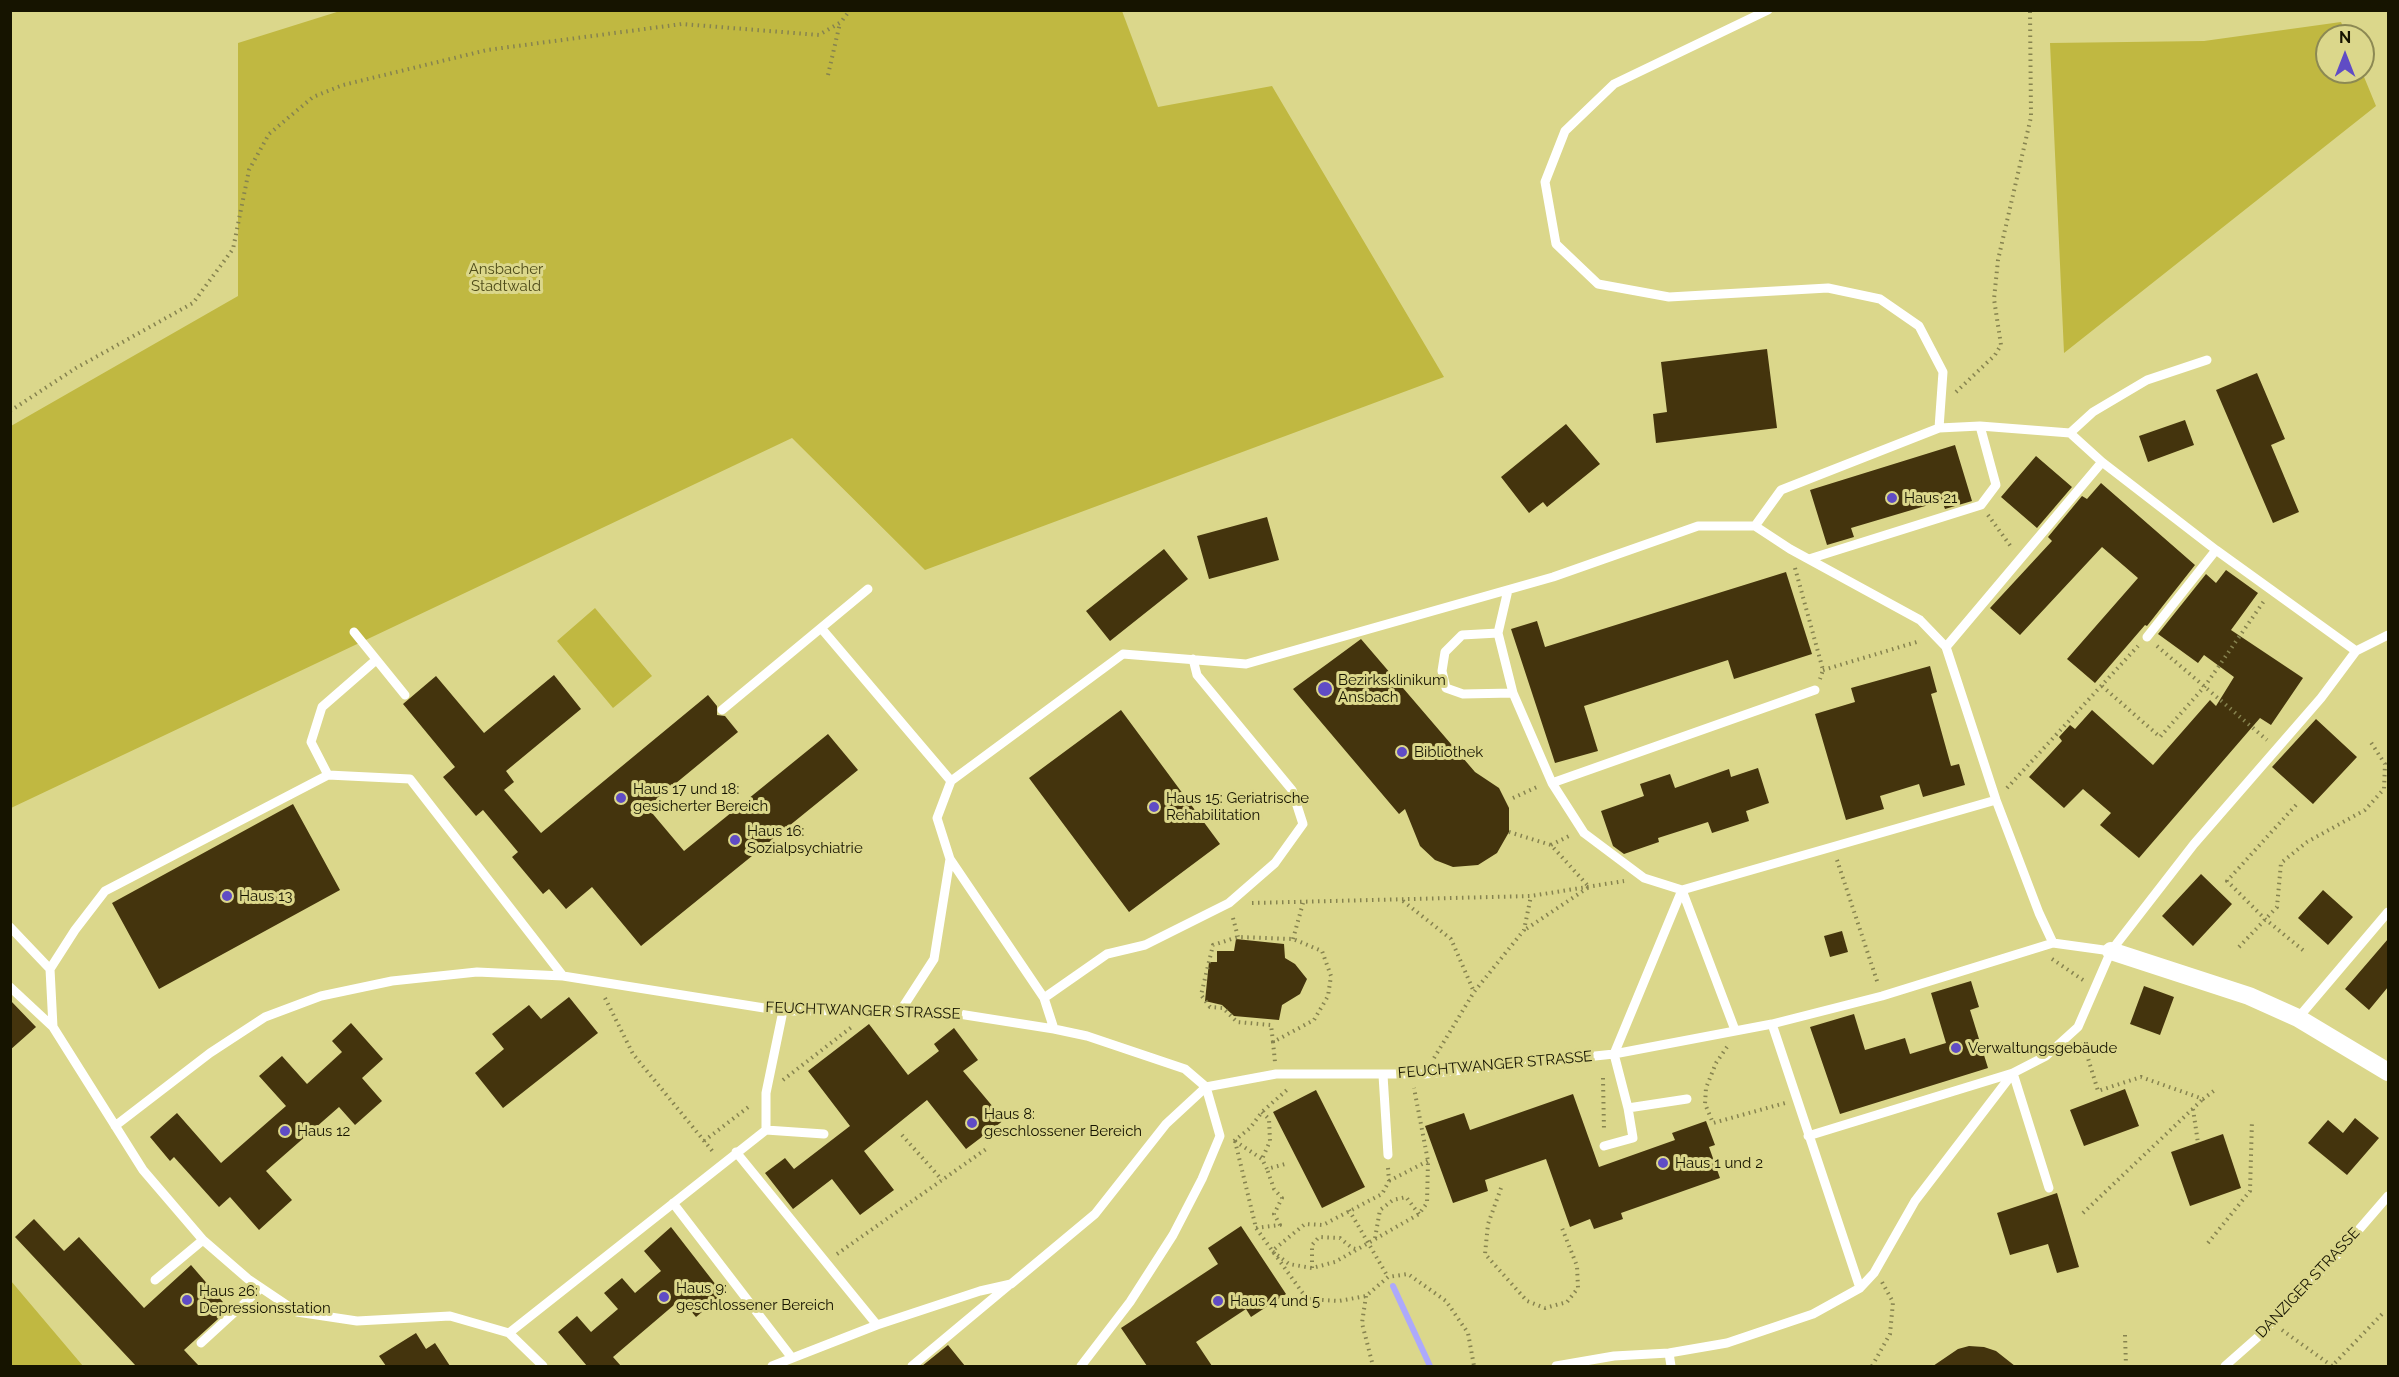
<!DOCTYPE html>
<html>
<head>
<meta charset="utf-8">
<style>
  body { margin:0 }
  #map { position:relative; width:2399px; height:1377px; overflow:hidden; background:#dbd78b; font-family:Raleway,sans-serif }
  canvas { display:block }
  .frame { position:absolute; inset:0; border:12px solid #161400; pointer-events:none }
  .north { position:absolute; left:2315px; top:24px; width:60px; height:60px; box-sizing:border-box; background:#dbd78b; border:2px solid #8c8953; border-radius:50%; rotate:0deg; font-size:16px; font-weight:700; line-height:24px; text-align:center; color:#161400 }
  .north::after { content:''; display:block; margin:auto; width:21px; height:27px; background:#604cc5; clip-path:polygon(50% 0,100% 100%,50% 72%,0 100%) }
</style>
</head>
<body>
<div id="map">
<canvas width="2399" height="1377"></canvas>
<div class="frame"></div>
<div class="north">N</div>
</div>
<script>
const c = document.querySelector('canvas').getContext('2d');
c.lineJoin = 'round';
function fill(path, color) { c.fillStyle = color; c.fill(path, 'evenodd'); }
const poly = rows => new Path2D(rows.map(r => 'M' + r).join(''));
function stroke(path, color, width, dash) { c.strokeStyle = color; c.lineWidth = width; c.lineCap = dash ? 'butt' : 'round'; c.setLineDash(dash || []); c.stroke(path); }
function write(font, color, halo, rows, align = 'center') {
  c.font = font + ' Raleway,sans-serif'; c.lineWidth = 6; c.setLineDash([]); c.textBaseline = 'middle'; c.strokeStyle = halo; c.fillStyle = color; for (const [text, x, y, turn = 0] of rows) {
    c.save(); c.translate(x, y); c.rotate((+turn || 0) * Math.PI / 180); c.textAlign = isNaN(turn) ? turn : align; if (halo) c.strokeText(text, 0, 0); c.fillText(text, 0, 0); c.restore();
  }
}
const green = poly([
  [340,11,1122,11,1158,107,1272,86,1444,377,925,570,792,438,11,808,11,426,238,296,238,43],
  [2341,22,2347,36,2327,36,2327,72,2362,72,2376,106,2064,353,2050,43,2204,41],
  [595,608,652,676,613,708,557,641],
  [11,1281,83,1366,11,1366]
]);
const stream = poly([
  [1393,1286,1430,1366]
]);
const building = poly([
  [1767,349,1777,428,1656,443,1653,414,1667,412,1661,362],
  [2257,373,2285,439,2271,445,2299,512,2273,523,2216,390],
  [2185,420,2194,445,2148,462,2139,436],
  [1566,424,1600,464,1547,507,1543,502,1529,513,1501,477],
  [1955,445,1972,501,1945,509,1942,501,1851,528,1854,537,1827,545,1810,490],
  [2036,456,2072,487,2037,528,2001,497],
  [2101,483,2195,565,2147,626,2145,625,2095,683,2067,659,2138,578,2102,547,2020,635,1990,608,2052,541,2048,537,2082,496,2087,499],
  [1267,517,1279,560,1209,579,1197,536],
  [1164,549,1188,579,1110,641,1086,611],
  [2226,570,2258,593,2231,630,2303,678,2271,725,2260,718,2139,858,2100,825,2111,813,2083,789,2064,808,2029,777,2062,741,2059,737,2070,725,2075,729,2092,710,2153,765,2210,700,2216,706,2234,677,2204,655,2198,663,2158,634,2206,574,2216,583],
  [1786,572,1812,654,1734,679,1728,660,1584,706,1598,751,1555,763,1511,629,1537,621,1545,647],
  [1361,639,1475,772,1499,788,1509,808,1509,832,1497,853,1478,865,1453,867,1435,860,1420,846,1405,809,1399,814,1293,689],
  [1930,666,1937,692,1931,694,1951,766,1959,764,1965,785,1923,797,1919,784,1880,796,1884,809,1846,820,1815,714,1855,702,1851,688],
  [554,675,581,709,506,771,514,782,504,790,541,833,708,695,717,706,717,715,725,716,738,732,647,807,684,851,828,734,858,770,641,946,592,887,566,909,549,889,543,894,512,857,518,852,483,810,476,816,443,777,455,767,403,704,436,676,484,733],
  [1121,710,1220,844,1129,912,1029,778],
  [2316,719,2357,757,2313,804,2272,767],
  [1758,768,1769,803,1746,811,1749,821,1712,833,1708,822,1658,838,1659,842,1624,854,1613,846,1601,811,1644,796,1640,784,1670,774,1675,788,1729,769,1731,777],
  [293,804,340,890,159,989,112,903],
  [2201,874,2232,904,2193,946,2162,916],
  [2323,890,2353,917,2328,945,2298,918],
  [1842,931,1848,952,1830,957,1824,936],
  [1236,939,1284,944,1285,958,1295,964,1307,979,1300,994,1282,1005,1279,1020,1234,1016,1222,1005,1205,1001,1209,962,1217,962,1217,951,1234,951],
  [2388,939,2388,987,2369,1010,2345,989],
  [1971,981,1979,1007,1970,1010,1988,1068,1840,1114,1810,1027,1854,1014,1865,1050,1905,1038,1910,1054,1946,1043,1931,993],
  [2144,986,2174,997,2160,1035,2130,1024],
  [569,997,598,1033,503,1108,475,1073,504,1049,492,1034,529,1005,541,1019],
  [10,1000,36,1027,10,1050],
  [351,1023,383,1059,362,1078,382,1101,355,1125,339,1107,266,1171,292,1200,259,1230,230,1197,219,1207,174,1157,170,1161,150,1137,177,1113,221,1163,286,1106,259,1076,282,1056,307,1084,342,1052,332,1041],
  [869,1024,908,1075,939,1051,934,1044,954,1028,978,1060,963,1071,1004,1120,966,1149,927,1100,864,1151,894,1190,860,1215,832,1179,793,1209,765,1173,785,1158,794,1169,850,1126,808,1071],
  [2125,1089,2139,1126,2084,1146,2070,1110],
  [1316,1090,1365,1187,1322,1208,1273,1112],
  [1573,1094,1599,1167,1675,1140,1672,1133,1706,1121,1715,1145,1709,1147,1720,1178,1621,1213,1623,1219,1594,1229,1590,1219,1570,1227,1546,1159,1485,1180,1488,1191,1453,1203,1425,1126,1464,1113,1470,1130],
  [2355,1118,2379,1138,2347,1175,2308,1143,2328,1120,2343,1133],
  [2223,1134,2241,1188,2190,1206,2171,1152],
  [2057,1193,2079,1267,2057,1273,2048,1244,2010,1255,1997,1213],
  [34,1219,64,1251,79,1237,144,1308,191,1265,229,1309,184,1350,199,1366,136,1366,15,1237],
  [1241,1226,1286,1294,1251,1317,1246,1309,1196,1342,1212,1366,1147,1366,1121,1328,1218,1264,1208,1248],
  [671,1227,723,1294,696,1317,681,1299,613,1357,621,1366,587,1366,558,1332,577,1316,591,1332,618,1309,604,1293,622,1278,635,1293,661,1271,644,1251],
  [416,1333,426,1349,435,1343,450,1366,386,1366,379,1356],
  [948,1345,965,1366,922,1366],
  [1969,1346,1984,1347,1996,1351,2015,1366,1933,1366,1958,1349]
]);
const path = poly([
  [828,75,840,23],
  [1956,392,1995,355,2001,345,1994,299,1998,260,2031,117,2030,10],
  [10,411,76,368,193,303,233,249,249,170,269,134,313,97,343,85,487,50,682,24,819,35,841,22,850,10],
  [1988,515,2012,548],
  [1795,568,1823,670,1820,679],
  [2157,646,2267,740],
  [1823,670,1920,641],
  [2102,686,2160,737,2205,686,2264,601],
  [2007,788,2138,646],
  [1513,798,1539,786],
  [2296,805,2227,881,2265,919,2304,951],
  [1509,832,1551,845,1589,887,1526,929],
  [1551,845,1569,836],
  [1837,860,1878,984],
  [1403,901,1451,939,1474,992],
  [1252,903,1531,896,1624,881],
  [1233,918,1238,937],
  [1293,939,1303,903],
  [2239,947,2277,907,2281,863,2307,842,2365,810,2384,789,2385,764,2370,741],
  [2052,959,2083,980],
  [605,998,633,1054,714,1153],
  [1273,1042,1271,1025,1237,1022,1223,1008,1210,1007,1201,995,1213,945,1238,937,1293,939,1322,951,1331,976,1328,996,1314,1020,1273,1042,1275,1062],
  [2083,1042,2098,1091,2141,1077,2203,1099,2215,1090],
  [1727,1047,1716,1063,1706,1088,1705,1104,1713,1123,1785,1103],
  [1434,1058,1474,992,1524,930,1531,896],
  [1603,1078,1604,1131],
  [783,1080,853,1026],
  [2193,1109,2198,1143],
  [1262,1112,1269,1119,1270,1141,1262,1159],
  [902,1135,942,1180],
  [704,1141,751,1105],
  [1234,1141,1250,1128,1262,1112,1289,1088],
  [1235,1141,1256,1228,1307,1299,1339,1301,1366,1296,1388,1277,1408,1274,1446,1301,1468,1333,1474,1366],
  [1235,1141,1262,1159,1267,1169,1285,1164],
  [1388,1168,1389,1181,1382,1194,1323,1225,1305,1224,1272,1251,1289,1264,1312,1268,1335,1262,1419,1214,1427,1203,1428,1161,1414,1088],
  [1389,1181,1428,1161],
  [1501,1188,1488,1224,1485,1254,1527,1301,1545,1308,1567,1302,1578,1288,1577,1266,1562,1228],
  [1349,1210,1388,1277],
  [2083,1213,2203,1099],
  [1256,1228,1280,1225,1274,1214,1282,1198,1274,1189,1267,1169],
  [1375,1238,1380,1210,1393,1200,1406,1197,1419,1214],
  [2208,1243,2250,1191,2252,1120],
  [837,1254,989,1147],
  [1312,1268,1312,1245,1319,1237,1340,1238,1352,1248,1359,1250],
  [1366,1296,1362,1323,1373,1366],
  [2282,1330,2332,1366,2385,1311],
  [2125,1335,2126,1366],
  [1872,1366,1890,1334,1893,1302,1882,1282]
]);
const service = poly([
  [1768,10,1614,84,1565,131,1545,182,1556,244,1598,284,1669,297,1828,288,1880,299,1919,326,1943,372,1939,428],
  [1980,426,2070,433,2102,462,2216,550,2356,651],
  [2070,433,2093,412,2147,380,2207,360],
  [1755,526,1781,490,1939,428,1980,426,1996,485,1981,505,1809,559],
  [1508,590,1498,633,1513,693,1552,783,1584,833,1644,878,1682,890,1996,800],
  [821,628,951,781],
  [354,632,405,695],
  [1498,633,1462,635,1445,652,1442,671,1446,688,1463,694,1513,693],
  [2147,637,2216,550],
  [1946,647,2102,462],
  [722,710,868,589],
  [328,775,311,742,322,707,376,660],
  [1552,783,1815,690],
  [950,859,1044,998],
  [1682,890,1614,1054,1628,1108,1687,1099],
  [1682,890,1735,1030],
  [10,927,50,969],
  [563,976,410,779,328,775,105,891,75,930,50,969,53,1027,143,1170,203,1240,248,1279,297,1312,357,1321,450,1316,509,1333,766,1130,766,1093,783,1011],
  [10,987,53,1027],
  [901,1010,934,959,950,859,937,818,951,781,1123,654,1246,664,1553,577,1698,526,1755,526,1790,549,1920,620,1946,647,1996,800,2039,913,2053,943],
  [2298,1018,2388,912],
  [1772,1024,1860,1288],
  [1054,1029,1044,998,1107,954,1145,945,1229,903,1275,863,1303,824,1292,790,1197,675,1193,659],
  [1383,1075,1388,1155],
  [115,1126,210,1053,265,1017,321,996,392,981,477,972,563,976,783,1011,901,1010,959,1014,1054,1029,1087,1036,1185,1069,1206,1087,1276,1074,1425,1074,1614,1054,1772,1024,1882,996,2053,943,2111,951],
  [766,1130,824,1134],
  [1808,1136,2013,1073,2049,1188],
  [1604,1146,1633,1138,1628,1108],
  [736,1152,877,1325,980,1291,1011,1284,1095,1214,1166,1124,1206,1087,1220,1136,1202,1179,1173,1235,1130,1302,1081,1366],
  [673,1203,792,1358],
  [155,1280,203,1240],
  [509,1333,543,1366],
  [201,1343,261,1288],
  [1669,1353,1671,1366],
  [772,1366,877,1325],
  [912,1366,1009,1285],
  [1556,1366,1614,1356,1669,1353,1727,1343,1813,1314,1860,1288,1874,1273,1915,1201,2013,1073,2046,1056,2078,1027,2111,951,2194,844,2321,698,2356,651,2388,635],
  [2225,1366,2259,1336,2337,1255,2388,1196]
]);
const minor = poly([
  [2111,951,2249,996,2298,1018,2388,1072]
]);
const markers = [
  [1892,498,6,"#604cc5"],
  [1325,689,8,"#604cc5"],
  [1402,752,6,"#604cc5"],
  [621,798,6,"#604cc5"],
  [1154,807,6,"#604cc5"],
  [735,840,6,"#604cc5"],
  [227,896,6,"#604cc5"],
  [1956,1048,6,"#604cc5"],
  [972,1123,6,"#604cc5"],
  [285,1131,6,"#604cc5"],
  [1663,1163,6,"#604cc5"],
  [664,1297,6,"#604cc5"],
  [187,1300,6,"#604cc5"],
  [1218,1301,6,"#604cc5"]
];
const parkNames = [
  ["Ansbacher",506,269],
  ["Stadtwald",506,286]
];
const poiNames = [
  ["Haus 21",1904,498],
  ["Bezirksklinikum",1338,680],
  ["Ansbach",1338,697],
  ["Bibliothek",1414,752],
  ["Haus 17 und 18:",633,789],
  ["gesicherter Bereich",633,806],
  ["Haus 15: Geriatrische",1166,798],
  ["Rehabilitation",1166,815],
  ["Haus 16:",747,831],
  ["Sozialpsychiatrie",747,848],
  ["Haus 13",239,896],
  ["Verwaltungsgebäude",1968,1048],
  ["Haus 8:",984,1114],
  ["geschlossener Bereich",984,1131],
  ["Haus 12",297,1131],
  ["Haus 1 und 2",1675,1163],
  ["Haus 9:",676,1288],
  ["geschlossener Bereich",676,1305],
  ["Haus 26:",199,1291],
  ["Depressionsstation",199,1308],
  ["Haus 4 und 5",1230,1301]
];
const streetNames = [
  ["FEUCHTWANGER STRASSE",863,1011,2],
  ["FEUCHTWANGER STRASSE",1495,1065,-5],
  ["DANZIGER STRASSE",2308,1283,-47]
];
fill(green, '#c0b841');
stroke(stream, '#ada9fb', 6);
fill(building, '#44340d');
stroke(path, '#86834f', 4, [1.5, 4.5]);
stroke(service, '#fff', 9);
stroke(minor, '#fff', 18);
for (const [x, y, r, color] of markers) { const dot = new Path2D(); dot.arc(x, y, r, 0, 2 * Math.PI); c.fillStyle = color; c.fill(dot); stroke(dot, '#dbd78b', 2); }
write('15px', '#4f4c19', '#dbd78b', parkNames);
write('15px', '#161400', '#dbd78b', poiNames, 'left');
write('15px', '#161400', '#dbd78b', streetNames);
</script>
</body>
</html>
